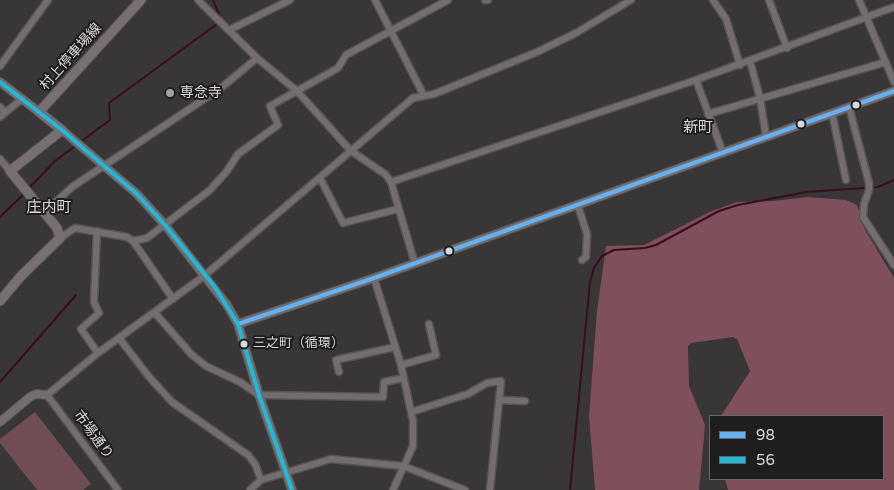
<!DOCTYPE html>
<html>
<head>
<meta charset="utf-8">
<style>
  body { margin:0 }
  #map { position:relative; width:894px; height:490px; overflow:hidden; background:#383637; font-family:"Varela Round",sans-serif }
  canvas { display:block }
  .legend { position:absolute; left:709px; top:415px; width:175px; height:65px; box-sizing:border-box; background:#1f1d1d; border:1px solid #696767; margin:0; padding:6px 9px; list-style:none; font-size:15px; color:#d9d7d7 }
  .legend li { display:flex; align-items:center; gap:10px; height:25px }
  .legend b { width:25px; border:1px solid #696767 }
</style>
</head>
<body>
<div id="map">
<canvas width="894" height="490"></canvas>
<ul class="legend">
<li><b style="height:6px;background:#66b1f2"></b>98</li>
<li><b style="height:6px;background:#20b9da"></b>56</li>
</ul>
</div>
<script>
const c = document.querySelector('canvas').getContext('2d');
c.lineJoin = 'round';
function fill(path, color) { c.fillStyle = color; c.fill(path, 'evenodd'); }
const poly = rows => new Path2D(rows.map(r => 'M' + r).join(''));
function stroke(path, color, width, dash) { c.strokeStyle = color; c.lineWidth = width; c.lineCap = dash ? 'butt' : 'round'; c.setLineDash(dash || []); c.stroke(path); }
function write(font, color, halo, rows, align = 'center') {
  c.font = font + ' "Varela Round","Noto Sans JP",sans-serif'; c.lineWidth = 4; c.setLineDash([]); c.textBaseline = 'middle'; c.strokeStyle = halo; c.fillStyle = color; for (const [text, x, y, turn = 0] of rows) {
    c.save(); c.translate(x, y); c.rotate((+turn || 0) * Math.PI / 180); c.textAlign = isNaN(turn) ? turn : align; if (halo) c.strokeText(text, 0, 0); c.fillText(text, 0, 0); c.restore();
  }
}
const green = poly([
  [35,412,91,484,83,490,37,490,0,443,0,439]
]);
const forest = poly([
  [808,197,846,200,857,205,865,230,894,278,894,490,728,490,725,479,883,479,883,416,721,416,750,371,737,339,733,337,691,343,688,346,689,386,705,425,699,490,595,490,589,416,597,311,606,246,644,245,712,211,737,202,774,201]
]);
const stream = poly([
  [213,0,220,17],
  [83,140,110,120,109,103,217,24],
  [30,187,55,161,74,147],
  [0,217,23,195],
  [0,382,76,295],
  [570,490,590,282,594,268,602,256,614,250,645,248,656,245,719,211,738,205,806,192,878,187,894,180]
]);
const minor = poly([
  [198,0,257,58,297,91,351,151,385,174,391,182,415,264],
  [375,0,423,94],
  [485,0,488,0],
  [713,0,726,19,740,65],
  [769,0,787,48],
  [859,0,894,82],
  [229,30,290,0],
  [750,61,760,98,766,136],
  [0,66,48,0],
  [696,80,723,153],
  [0,107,5,112],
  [849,107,869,183,869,190,864,204,863,217,894,265],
  [832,113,846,180],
  [708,114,886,62],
  [0,117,22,99],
  [0,159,10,171],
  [320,178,343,223,398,209],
  [391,182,696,80,894,7],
  [578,206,587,234,586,257,582,260],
  [44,213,72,187,221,88,257,58],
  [97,231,94,302,99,313,81,329,98,353],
  [60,238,75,228,127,237,133,241,173,299],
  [133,241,147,238,210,190,227,171,238,154,278,125,270,106,338,68,346,55,448,0],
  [374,278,401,365,413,421,413,446,393,490],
  [155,313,191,354,206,366,240,382,259,395,383,397,384,382,404,378],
  [119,338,150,378,172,402,248,455,255,464,261,480],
  [401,365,436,355,429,324],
  [339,372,336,360,395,347],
  [499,400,525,401],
  [411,412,468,394,487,383,501,381,490,490],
  [118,490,47,395,98,353,204,276,413,98,434,94,537,52,576,33,631,0],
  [250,490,261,480,331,459,403,466,465,490]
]);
const tertiary = poly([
  [0,82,39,112],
  [62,130,137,194,165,225,227,305,238,324,259,395,292,490],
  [238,324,374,278,894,91],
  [0,422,30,397,36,394,47,395]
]);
const secondary = poly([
  [0,301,21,276,60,238,57,228,10,171,62,130,39,112,141,0]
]);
const bus1 = poly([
  [238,324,374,278,894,91]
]);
const bus2 = poly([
  [0,82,62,130,137,194,165,225,214,286,238,324,259,395,292,490]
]);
const markers = [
  [170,93,5,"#a19f9f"],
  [856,105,4.5,"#d9d7d7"],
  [801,124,4.5,"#d9d7d7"],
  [449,251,4.5,"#d9d7d7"],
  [244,344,4.5,"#d9d7d7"]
];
const busNames = [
  ["三之町（循環）",253,344]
];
const streetNames = [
  ["村上停車場線",71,57,-48],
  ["市場通り",93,435,54]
];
const poiNames = [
  ["専念寺",180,93]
];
const neighbourhoodNames = [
  ["新町",698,128],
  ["庄内町",49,208]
];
fill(green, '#704c55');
fill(forest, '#7f4f5c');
stroke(stream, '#390d1e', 2);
stroke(minor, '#555354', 9);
stroke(tertiary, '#555354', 10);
stroke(secondary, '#555354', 11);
stroke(minor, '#746d6f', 6);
stroke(tertiary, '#746d6f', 8);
stroke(secondary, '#786f72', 9);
stroke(bus1, '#66b1f2', 4);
stroke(bus2, '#20b9da', 4);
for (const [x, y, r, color] of markers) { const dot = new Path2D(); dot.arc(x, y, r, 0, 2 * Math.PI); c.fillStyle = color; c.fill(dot); stroke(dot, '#1f1d1d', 2); }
write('13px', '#d9d7d7', '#1f1d1d', busNames, 'left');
write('14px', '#d9d7d7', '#1f1d1d', streetNames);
write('14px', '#d9d7d7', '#1f1d1d', poiNames, 'left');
write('15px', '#d9d7d7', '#1f1d1d', neighbourhoodNames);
</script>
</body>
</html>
